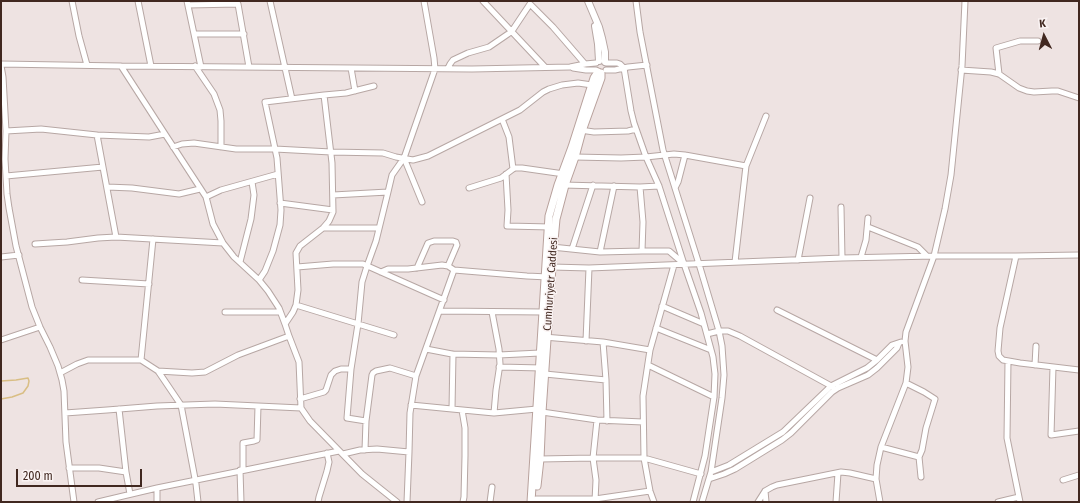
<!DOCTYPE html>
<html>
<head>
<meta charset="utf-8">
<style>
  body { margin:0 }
  #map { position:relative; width:1080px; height:503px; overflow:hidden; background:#eee3e2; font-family:"Fira Sans Condensed",sans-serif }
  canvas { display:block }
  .frame { position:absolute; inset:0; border:2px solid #412820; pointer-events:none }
  .north { position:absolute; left:1024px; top:16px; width:40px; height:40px; -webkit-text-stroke:3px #faf3f3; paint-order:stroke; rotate:354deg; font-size:11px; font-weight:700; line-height:16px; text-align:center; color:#412820 }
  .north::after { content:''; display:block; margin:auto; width:14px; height:18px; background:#412820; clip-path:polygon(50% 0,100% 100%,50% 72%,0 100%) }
  .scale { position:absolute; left:16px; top:469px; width:126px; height:18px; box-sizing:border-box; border:2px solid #412820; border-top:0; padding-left:5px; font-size:12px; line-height:14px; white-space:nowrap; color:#412820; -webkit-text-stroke:3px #faf3f3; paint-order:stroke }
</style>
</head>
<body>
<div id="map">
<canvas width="1080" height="503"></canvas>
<div class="frame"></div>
<div class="north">K</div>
<div class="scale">200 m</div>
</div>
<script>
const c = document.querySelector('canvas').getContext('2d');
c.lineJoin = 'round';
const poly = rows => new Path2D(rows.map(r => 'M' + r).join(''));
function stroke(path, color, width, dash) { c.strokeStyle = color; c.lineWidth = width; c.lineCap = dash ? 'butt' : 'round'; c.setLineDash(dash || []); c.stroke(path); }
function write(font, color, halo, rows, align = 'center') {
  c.font = font + ' "Fira Sans Condensed",sans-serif'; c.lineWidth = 3; c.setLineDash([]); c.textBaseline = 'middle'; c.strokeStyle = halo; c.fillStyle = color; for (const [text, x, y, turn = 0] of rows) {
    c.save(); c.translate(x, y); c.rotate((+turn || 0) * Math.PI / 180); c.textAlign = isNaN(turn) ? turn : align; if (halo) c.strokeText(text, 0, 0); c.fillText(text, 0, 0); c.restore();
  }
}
const stream = poly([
  [1,381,16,380,28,378,29,381,28,386,23,393,12,397,1,399]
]);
const minor = poly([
  [72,1,79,36,87,65],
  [138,1,151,66],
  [187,1,201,67],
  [270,1,292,99],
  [483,1,545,67],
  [636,1,640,32,663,150,699,264,719,331,722,346,724,375,722,398,711,472,702,502],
  [188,5,238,4,249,67],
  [194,34,244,34],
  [606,63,617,63,620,64,624,68,631,111,634,123,646,157,659,186,684,264,701,313,713,357,715,374,714,397,705,456,693,502],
  [1,64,121,66],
  [1,66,3,77,6,131],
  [195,66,214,94,220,110,221,121,221,147],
  [351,68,355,91],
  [448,68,450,64,453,60,468,53,489,47,508,34,512,31,530,4,553,27,585,64],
  [573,68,586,70,596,70],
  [606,70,615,70,628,67,647,65],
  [961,70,991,72,999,74,1019,88,1027,91,1034,92,1052,91,1058,91,1079,98],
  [999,74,996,48,1020,41,1038,41],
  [324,95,346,93,374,86],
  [502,119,509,137,513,169],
  [580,130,594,132,628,131,636,129],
  [165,134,121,66,472,69,570,67,585,64,596,63],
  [173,147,182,144,194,143,236,149,275,149,331,152,383,153,396,157,413,160,428,156,520,110,543,92,549,89,562,85,578,83,592,85],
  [575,157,621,158,646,157,674,154,685,155,746,166,735,262],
  [404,158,422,202],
  [746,166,766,116],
  [278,174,221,190,206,197,213,224,223,243,234,257,259,280,265,271,273,251,280,225,281,210,277,158,265,102,324,95,332,163,333,212,329,221,323,228,300,246,296,253,298,290,296,305],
  [506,174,508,210,507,226,551,227],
  [6,176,103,167],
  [563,185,640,187,659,186],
  [107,187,132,188,179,194,200,189],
  [640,187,643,222,642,251],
  [469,188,501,178,513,169,515,168,522,168,564,174],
  [675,188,678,182,685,155],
  [388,192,392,175,404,158,435,69,434,58,424,1],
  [333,195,388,192,376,241,367,266,362,282,358,324,351,369,347,418,366,421],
  [206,197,165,134,149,137,97,135,116,237,223,243],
  [280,203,333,210],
  [841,207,842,258],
  [868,227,918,247,927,256],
  [323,228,379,228],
  [35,244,67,242,98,238,116,237],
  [552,247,600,252,642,251,669,251,683,263],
  [572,249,593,185],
  [600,252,614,186],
  [1016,256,1000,328,998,351,999,356,1003,360,1020,363,1079,370],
  [1,257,19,255],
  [861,257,866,240,868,218],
  [798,260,810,198],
  [240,262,251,219,254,195,252,182],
  [297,267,333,264,363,264,444,300],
  [552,267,589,268,842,258,934,256,1016,256,1079,255],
  [417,268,428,243,434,241,453,241,456,242,457,245,448,266],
  [381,272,388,269,408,269,442,265,448,266,454,270],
  [82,280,149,284],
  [259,280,268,291,279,308,285,324],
  [662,306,704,324],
  [777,310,877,360],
  [440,311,543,312],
  [225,312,280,312],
  [492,312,499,349,500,364,496,390,494,413],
  [656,328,711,350],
  [707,334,719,331,728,331,740,336,833,387],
  [289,336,285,324,293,312,296,305,394,335],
  [544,337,603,342,650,350],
  [1,340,40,327],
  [586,341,589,268],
  [603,342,606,380,607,421],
  [426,349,452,354,499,355,540,353],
  [141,360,153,239],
  [1008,361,1007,438,1020,502],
  [648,365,714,397],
  [1035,365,1036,346],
  [499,367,542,368],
  [1053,367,1051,435,1079,431],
  [158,371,192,373,205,372,238,355,289,336,299,362,301,408,310,421,362,474,397,502],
  [60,373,77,364,88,360,141,360,158,371,181,405,196,484,198,502],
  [545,374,606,380],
  [416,376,454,270,527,276,548,277],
  [906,383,924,392,935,399,926,428,922,450,919,457,921,477],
  [300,399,324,392,326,390,331,375,335,371,341,369,351,369],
  [411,405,452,409,453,354],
  [452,409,494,413,537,409,542,412,597,420,643,422],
  [462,410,465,428,465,456,464,497,463,502],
  [65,413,107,410,157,406,215,404,301,408],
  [881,447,919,457],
  [365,450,366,421,372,375,373,373,376,371,390,368,416,376,410,413,409,452],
  [343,454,360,450,377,449,409,452,407,502],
  [540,459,593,458,644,458,701,474],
  [69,468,99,468,126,472,119,409],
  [243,469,243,443,254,441,257,440,258,406],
  [240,470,241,502],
  [126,472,130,494],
  [711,472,729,465,783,432,831,386,867,368,877,360,892,345,901,342],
  [709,479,724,474,735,469,782,440,791,433,832,392,838,388,868,375,877,368,897,348,899,343],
  [1063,480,1079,475],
  [157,488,157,502],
  [765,491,766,502],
  [536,499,595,499,650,491],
  [595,501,596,480,593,458,597,420],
  [74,502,66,442,64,391,62,380,58,366,50,347,40,327,32,307,16,246,9,208,7,194,5,159,6,131,41,129,97,135],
  [98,502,157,488,339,451],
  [318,502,319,497,327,471,329,462,327,453],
  [490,502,492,487],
  [654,502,650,491,644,458,643,396,650,350,674,265],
  [758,502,765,491,772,487,777,485,841,472,850,473,876,479],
  [836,502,838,473],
  [880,502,876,479,877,465,881,447,906,383,908,367,905,341,906,332,934,256,945,209,951,175,962,66,965,1],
  [998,502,1019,497]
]);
const tertiary = poly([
  [588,1,599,27,602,38,605,52,605,62],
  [595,26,598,44,599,61]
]);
const secondary = poly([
  [537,486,540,459,542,412,552,267,552,247,554,241,556,219,565,185,575,157,582,131,601,78,601,73],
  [531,502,549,216,558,185,572,147,594,78,598,72]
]);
const streetNames = [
  ["Cumhuriyetr Caddesi",551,284,-86]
];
stroke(stream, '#d9be84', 1.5);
stroke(minor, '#b7a7a4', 7);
stroke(tertiary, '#b7a7a4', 8);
stroke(secondary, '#b8a19c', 9);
stroke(minor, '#fff', 5);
stroke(tertiary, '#fff', 6);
stroke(secondary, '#fff', 7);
write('11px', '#412820', '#faf3f3', streetNames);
</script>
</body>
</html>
